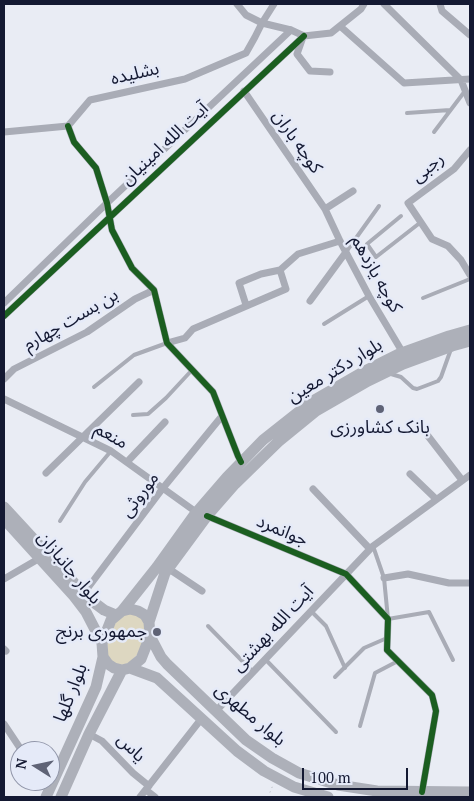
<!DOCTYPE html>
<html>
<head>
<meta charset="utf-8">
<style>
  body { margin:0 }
  #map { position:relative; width:474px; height:801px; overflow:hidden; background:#e9ecf4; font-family:"PT Serif",serif }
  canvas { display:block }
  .frame { position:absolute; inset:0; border:5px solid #141932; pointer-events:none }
  .north { position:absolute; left:10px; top:741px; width:50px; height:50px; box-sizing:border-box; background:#e5eaf8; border:1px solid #9196a9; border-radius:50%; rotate:280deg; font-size:14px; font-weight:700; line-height:20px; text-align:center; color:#141932 }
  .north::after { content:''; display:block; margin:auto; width:18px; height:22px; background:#5f6376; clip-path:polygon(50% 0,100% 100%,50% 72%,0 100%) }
  .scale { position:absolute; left:302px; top:768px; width:106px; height:22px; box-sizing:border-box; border:2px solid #141932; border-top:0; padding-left:6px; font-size:15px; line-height:18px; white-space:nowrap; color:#141932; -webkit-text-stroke:4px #e5eaf8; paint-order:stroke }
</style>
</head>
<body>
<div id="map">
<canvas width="474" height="801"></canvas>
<div class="frame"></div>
<div class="north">N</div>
<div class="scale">100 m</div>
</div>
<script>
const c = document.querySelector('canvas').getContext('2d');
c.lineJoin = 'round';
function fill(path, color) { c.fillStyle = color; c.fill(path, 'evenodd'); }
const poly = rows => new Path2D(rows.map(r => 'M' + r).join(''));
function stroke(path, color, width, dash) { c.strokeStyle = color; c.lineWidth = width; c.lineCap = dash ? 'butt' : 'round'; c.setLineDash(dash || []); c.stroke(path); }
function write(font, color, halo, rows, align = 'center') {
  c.font = font + ' "PT Serif","Noto Sans Arabic",serif'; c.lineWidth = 5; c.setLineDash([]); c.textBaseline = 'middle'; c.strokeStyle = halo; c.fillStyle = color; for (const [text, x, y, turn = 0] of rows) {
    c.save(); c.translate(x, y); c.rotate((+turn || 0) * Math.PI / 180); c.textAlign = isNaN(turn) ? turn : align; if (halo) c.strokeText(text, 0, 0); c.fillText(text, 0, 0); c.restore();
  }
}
const green = poly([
  [133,613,141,617,147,630,141,651,129,663,122,665,114,663,108,657,107,639,116,622,124,615]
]);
const path = poly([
  [268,797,273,785]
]);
const lane = poly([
  [407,113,450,110],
  [434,132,465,91],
  [401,216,367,244,376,257,421,222],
  [346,252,379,206],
  [423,298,470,279],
  [324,324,369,296],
  [391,374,401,377,413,388,417,389,425,386,438,381,441,377,451,349],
  [94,387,134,355,167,343],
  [133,415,148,414,166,398,192,370],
  [60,521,85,482,111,451],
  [373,546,384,578,388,619,429,612,453,660],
  [311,611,326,626,345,668],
  [208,626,253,672],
  [265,659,336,732],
  [335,677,364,648,387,638],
  [360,726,375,673,398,661]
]);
const street = poly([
  [237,4,246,15,262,23,291,30,304,36,331,33,361,9,364,4],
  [384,4,461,80,470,103],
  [440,4,442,11,470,35],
  [340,26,404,83,470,79],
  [303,37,297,54,310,71,330,72],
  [244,91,325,209,340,241,369,296,403,353],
  [68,126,74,142,96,168,107,203,112,230,132,268,154,290,167,343,213,392,238,456,241,462],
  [4,132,68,126,90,100,185,79,246,53,255,37,262,23,274,4],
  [470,150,454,169,408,203,432,239,448,246,461,260,470,275],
  [325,209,353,191],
  [280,270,298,254,340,241],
  [310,301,346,252],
  [4,303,107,203,291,30],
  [4,316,304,36],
  [167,343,185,338,193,329,286,289,280,270,261,274,239,283,246,305],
  [4,379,14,369,87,332,135,299,154,290],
  [4,399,111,451,196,512],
  [428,436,462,480],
  [127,462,165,422],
  [46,473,139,382],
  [410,474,436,499],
  [313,489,370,549],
  [207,516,346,574,388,619,387,650,432,695,436,711,422,792],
  [169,569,202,591],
  [384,578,408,574,449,583,470,583],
  [4,579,40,558],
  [84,593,163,488,222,416],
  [4,649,6,651],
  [216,711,373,546,470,475],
  [4,724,22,751],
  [89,734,102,741,133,773,149,786],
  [146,790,155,797],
  [140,797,202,718]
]);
const primary = poly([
  [4,507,88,598,104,610,116,615],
  [4,519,73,595,86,612,102,643],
  [130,609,138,611,145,615,149,622,150,636,141,659,130,668,122,670,114,668,108,664,103,657,102,643,111,620,122,611,130,609],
  [122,611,157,567,195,514,227,477,263,440,311,402,363,372,399,354,449,336,470,330],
  [149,622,165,573,207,516,235,484,278,442,316,411,368,381,403,364,452,346,470,341],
  [150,636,161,657,167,664,246,740,272,758,299,773,338,785,377,791,470,792],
  [130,668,157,678,237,751,264,771,294,787,328,797],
  [46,797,96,687,103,657],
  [61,797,89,734,122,670]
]);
const cycleway = poly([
  [68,126,74,142,96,168,107,203,112,230,132,268,154,290,167,343,213,392,238,456,241,462],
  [4,316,304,36],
  [207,516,346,574,388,619,387,650,432,695,436,711,422,792]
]);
const markers = [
  [380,409,5,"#5f6376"],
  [157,632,5,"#5f6376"]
];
const streetNames = [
  ["بشلیده",135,74,-13],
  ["کوچه باران",297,142,55],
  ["آیت الله امینیان",165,144,-43],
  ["رجبی",428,168,-39],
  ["کوچه یازدهم",376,274,61],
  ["بن بست چهارم",71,320,-30],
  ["بلوار دکتر معین",335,371,-31],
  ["منعم",111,436,29],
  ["موروثی",140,495,-53],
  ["جوانمرد",282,531,23],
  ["بلوار جانبازان",69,568,50],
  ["آیت الله بهشتی",273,629,-47],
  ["بلوار گلها",71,693,-68],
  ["بلوار مطهری",250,715,40],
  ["یاس",131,748,45]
];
const poiNames = [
  ["بانک کشاورزی",380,428],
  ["جمهوری برنج",147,632,"right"]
];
fill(green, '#ddd7c1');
stroke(path, '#afb2ba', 1, [1, 4]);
stroke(lane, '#a9acb6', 4);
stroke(street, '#a9acb6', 7);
stroke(primary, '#adb0b9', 11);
stroke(cycleway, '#1b5e20', 6);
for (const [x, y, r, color] of markers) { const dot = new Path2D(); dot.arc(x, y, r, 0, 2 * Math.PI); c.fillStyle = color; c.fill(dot); stroke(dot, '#e5eaf8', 2); }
write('18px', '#141932', '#e5eaf8', streetNames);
write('18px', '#141932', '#e5eaf8', poiNames);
</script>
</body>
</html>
